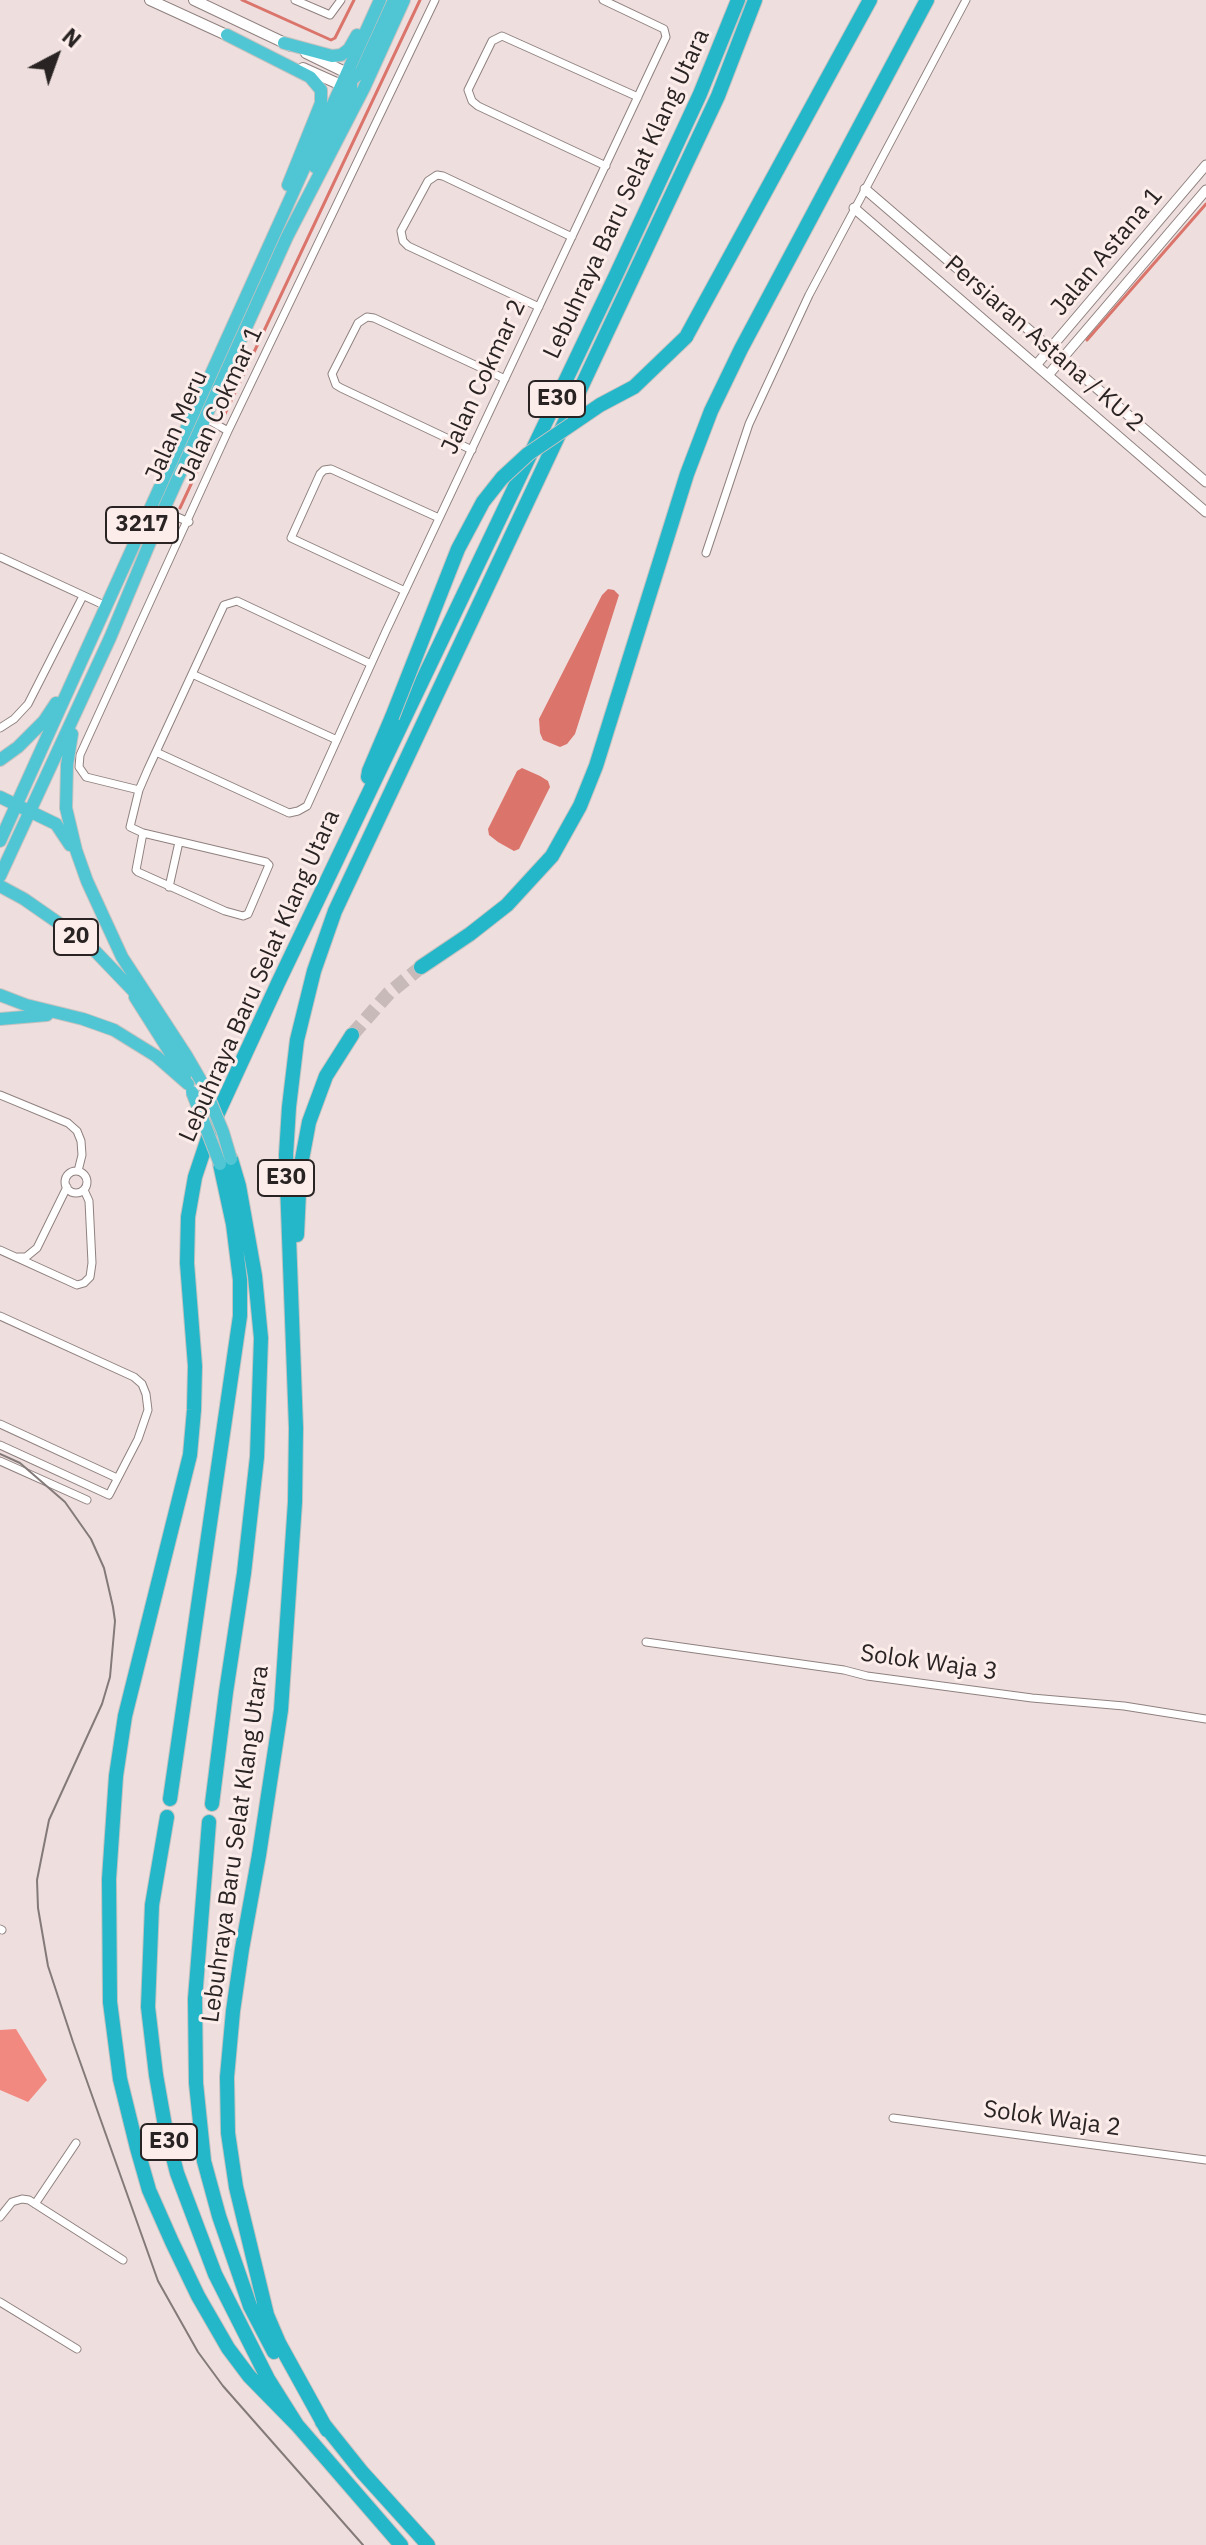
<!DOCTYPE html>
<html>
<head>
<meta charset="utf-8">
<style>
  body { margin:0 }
  #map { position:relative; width:1206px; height:2545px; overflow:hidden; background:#eedfde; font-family:"IBM Plex Sans",sans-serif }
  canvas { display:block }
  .north { position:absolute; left:16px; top:16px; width:80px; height:80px; -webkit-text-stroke:6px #fcedeb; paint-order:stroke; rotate:41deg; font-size:22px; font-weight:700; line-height:32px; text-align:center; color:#292423 }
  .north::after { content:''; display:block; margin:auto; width:28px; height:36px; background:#292423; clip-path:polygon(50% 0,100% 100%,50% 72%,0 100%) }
</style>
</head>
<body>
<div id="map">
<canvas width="1206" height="2545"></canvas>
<div class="north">N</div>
</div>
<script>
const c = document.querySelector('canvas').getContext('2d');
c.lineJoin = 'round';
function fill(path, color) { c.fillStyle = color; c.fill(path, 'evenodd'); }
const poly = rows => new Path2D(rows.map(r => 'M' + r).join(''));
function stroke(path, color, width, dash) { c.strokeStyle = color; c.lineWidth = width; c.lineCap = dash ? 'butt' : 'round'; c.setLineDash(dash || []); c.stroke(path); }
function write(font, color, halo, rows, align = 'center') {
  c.font = font + ' "IBM Plex Sans",sans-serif'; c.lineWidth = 6; c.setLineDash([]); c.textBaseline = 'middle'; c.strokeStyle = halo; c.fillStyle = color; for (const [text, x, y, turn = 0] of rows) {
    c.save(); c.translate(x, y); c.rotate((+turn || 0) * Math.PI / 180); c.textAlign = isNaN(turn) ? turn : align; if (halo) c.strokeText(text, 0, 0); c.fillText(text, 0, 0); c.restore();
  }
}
const forest = poly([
  [16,2029,47,2080,28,2102,0,2090,0,2030]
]);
const water = poly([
  [608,589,614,590,619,595,575,734,567,744,560,747,543,740,540,733,539,719,602,595],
  [522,768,540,776,548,781,550,787,519,849,514,851,498,842,489,835,488,829,517,771]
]);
const stream = poly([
  [242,0,331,40,335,38,354,0],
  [1087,340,1206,204],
  [222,420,420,0],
  [180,508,212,439]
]);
const motorwayTunnel = poly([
  [352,1035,389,993,421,967]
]);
const minor = poly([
  [295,0,330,15,341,0],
  [606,166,478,106,472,101,468,90,492,41,502,36,638,97],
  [539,307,408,246,403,241,401,231,428,181,437,175,443,176,572,237],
  [205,418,228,431],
  [472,450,341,388,336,385,332,374,358,323,367,317,374,318,505,379],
  [163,511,189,522],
  [706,553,749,424,809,295,966,0],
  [0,557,106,606],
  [405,591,291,538,320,474,324,470,331,469,439,518],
  [192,674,337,740],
  [0,728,14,719,28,704,83,596],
  [156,752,289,813,298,811,307,806,386,631,666,37,664,29,603,0],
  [139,790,86,777,79,767,80,755,228,431,435,0],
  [143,833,136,870,138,872,225,911,243,916,248,914,269,865,266,862,143,833,130,827,139,790,148,769,224,605,237,601,371,664],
  [169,887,179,842],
  [0,1095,68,1123,77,1131,81,1141,82,1155,78,1171],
  '65 1182a11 11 0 1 1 22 0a11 11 0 1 1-22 0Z',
  [0,1250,77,1285,84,1283,90,1277,92,1263,89,1201,84,1190],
  [18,1257,26,1257,37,1248,67,1187],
  [0,1316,134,1377,142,1384,146,1394,148,1410,138,1439,109,1495,0,1445],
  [0,1424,117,1478],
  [0,1461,87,1500],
  [646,1642,844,1670,867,1676,1032,1698,1124,1706,1206,1719],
  [0,1929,2,1930],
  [893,2118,1206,2160],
  [35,2204,76,2143],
  [0,2217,12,2202,22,2199,29,2200,123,2260],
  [0,2302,77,2349]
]);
const tertiary = poly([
  [865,189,1206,482],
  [854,208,1206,512],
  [1037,364,1206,165],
  [1049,374,1206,190]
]);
const secondary = poly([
  [150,0,233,38],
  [194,0,291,46],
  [306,53,347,73],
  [303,68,341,85]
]);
const trunk = poly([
  [227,35,310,77,321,90,321,103,288,185],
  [284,43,332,56,341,55,349,49,357,35],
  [348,83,361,72,394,0],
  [315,167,351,90,351,76,347,73],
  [72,734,67,765,66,808,76,850,87,881,122,957,186,1055,204,1086],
  [0,760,18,747,44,721,56,703],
  [0,797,56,824,70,845],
  [0,841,380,0],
  [0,876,110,638,163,511,287,237,364,88,404,0],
  [0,886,24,899,70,931,96,952,144,1002],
  [0,995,26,1005,83,1019,114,1030,156,1056,188,1084],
  [135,997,185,1076],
  [0,1019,47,1015]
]);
const motorway = poly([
  [686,337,870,0],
  [368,777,369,771,392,717],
  [421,967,470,934,507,905,552,856,580,806,596,766,687,474,711,411,741,349,927,0],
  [297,1235,300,1170,309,1122,326,1076,352,1035],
  [170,1799,240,1316,240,1280,233,1224,220,1164],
  [212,1804,226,1692,244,1573,257,1457,261,1338,255,1276,239,1186,231,1159],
  [167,1817,152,1905,148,2007,156,2075,165,2126,177,2173,215,2274,268,2379,297,2425,401,2545],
  [209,1822,195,1999,196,2083,204,2161,219,2216,250,2306,274,2352],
  [322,2422,362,2472,428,2545],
  [297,2425,249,2376,228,2348,198,2296,172,2242,149,2190,137,2148,120,2079,110,2002,109,1879,116,1776,125,1716,190,1455,194,1410,195,1366,187,1263,188,1217,195,1177,212,1126,278,983,616,275,700,94,738,0],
  [327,2430,279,2343,267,2315,236,2187,228,2133,227,2077,233,2011,242,1949,259,1855,281,1710,295,1502,296,1428,286,1155,289,1107,297,1040,314,971,335,911,718,96,755,0]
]);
const tram = poly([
  [0,1454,20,1463,65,1502,91,1539,104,1568,113,1607,115,1621,110,1677,102,1704,49,1820,37,1880,38,1908,48,1966,73,2042,158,2281,198,2352,223,2386,363,2545]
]);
const trunkBridge = poly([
  [204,1086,223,1132,231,1159],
  [192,1092,220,1164]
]);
const motorwayBridge = poly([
  [392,717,458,549,483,502,502,478,528,454,600,405,634,387,686,337]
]);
const shields = [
  [557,399,56],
  [142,525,72],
  [76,937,44],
  [286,1178,56],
  [169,2142,56]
];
const shieldNames = [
  ["E30",557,399],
  ["3217",142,525],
  ["20",76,937],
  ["E30",286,1178],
  ["E30",169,2142]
];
const streetNames = [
  ["Lebuhraya Baru Selat Klang Utara",627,194,-65],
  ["Jalan Astana 1",1107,252,-50],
  ["Persiaran Astana / KU 2",1044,344,41],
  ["Jalan Cokmar 2",484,377,-65],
  ["Jalan Cokmar 1",221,404,-65],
  ["Jalan Meru",177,426,-66],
  ["Lebuhraya Baru Selat Klang Utara",260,976,-66],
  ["Solok Waja 3",929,1663,8],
  ["Lebuhraya Baru Selat Klang Utara",236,1844,-82],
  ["Solok Waja 2",1052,2119,8]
];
fill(forest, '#f28980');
fill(water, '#db746b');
stroke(stream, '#db746b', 3);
stroke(motorwayTunnel, '#c7bab9', 14, [14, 7]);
stroke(minor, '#8f817f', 9);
stroke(tertiary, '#8f817f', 11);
stroke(secondary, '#8f817f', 12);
stroke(trunk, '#c3c2c1', 14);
stroke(motorway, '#c3c2c1', 16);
stroke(minor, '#fff', 7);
stroke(tertiary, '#fff', 9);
stroke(secondary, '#fff', 10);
stroke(trunk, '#50c6d4', 12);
stroke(motorway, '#24b7ca', 14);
stroke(tram, '#837a79', 2);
stroke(trunkBridge, '#c3c2c1', 14, []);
stroke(motorwayBridge, '#c3c2c1', 16, []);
stroke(trunkBridge, '#50c6d4', 12);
stroke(motorwayBridge, '#24b7ca', 14);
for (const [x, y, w] of shields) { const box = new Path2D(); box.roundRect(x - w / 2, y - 18, w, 36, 6); c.fillStyle = '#fcedeb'; c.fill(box); stroke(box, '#292423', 2); }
write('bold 22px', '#292423', null, shieldNames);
write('24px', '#292423', '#fcedeb', streetNames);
</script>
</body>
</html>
